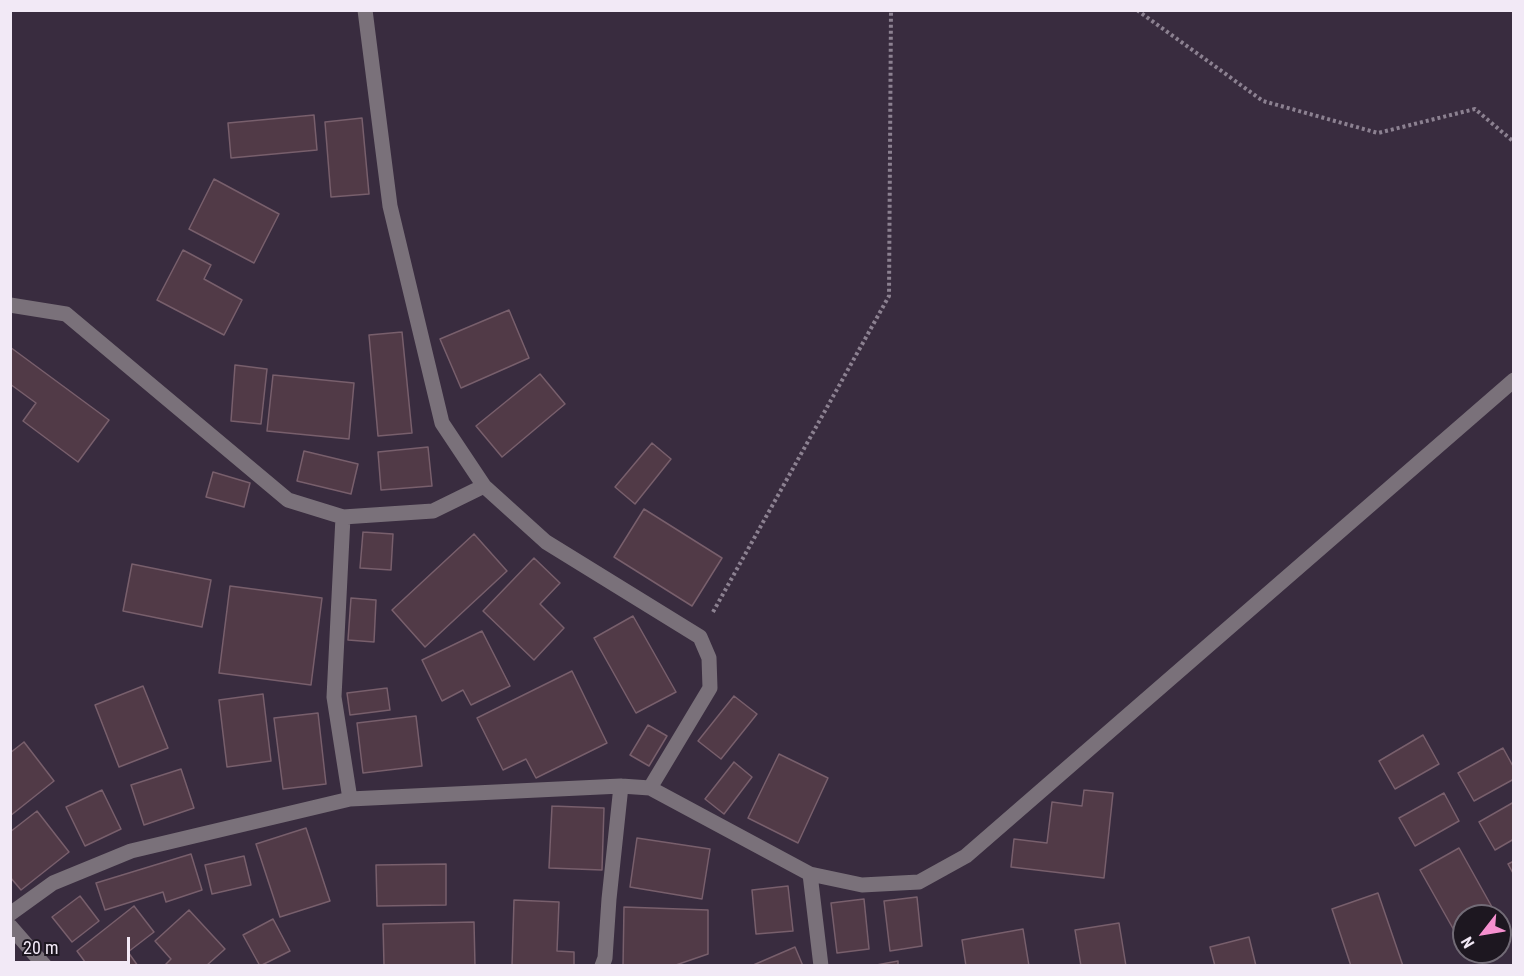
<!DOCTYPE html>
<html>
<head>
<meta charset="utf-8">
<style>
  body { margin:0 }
  #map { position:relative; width:1524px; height:976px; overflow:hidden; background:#392c3f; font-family:"Roboto Condensed",sans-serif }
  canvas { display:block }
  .frame { position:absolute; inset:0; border:12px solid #f2e9f6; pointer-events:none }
  .north { position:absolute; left:1452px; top:904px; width:60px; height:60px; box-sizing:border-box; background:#1d1720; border:2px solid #726b76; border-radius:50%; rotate:239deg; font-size:16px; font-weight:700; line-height:24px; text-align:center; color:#f2e9f6 }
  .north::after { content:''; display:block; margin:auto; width:21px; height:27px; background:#f690cf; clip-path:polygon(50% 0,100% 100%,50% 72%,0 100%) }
  .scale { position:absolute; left:12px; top:937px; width:118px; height:27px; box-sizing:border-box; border:3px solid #f2e9f6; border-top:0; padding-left:8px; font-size:18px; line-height:21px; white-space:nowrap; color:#f2e9f6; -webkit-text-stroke:4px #1d1720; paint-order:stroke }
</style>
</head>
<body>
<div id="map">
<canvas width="1524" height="976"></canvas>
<div class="frame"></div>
<div class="north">N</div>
<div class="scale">20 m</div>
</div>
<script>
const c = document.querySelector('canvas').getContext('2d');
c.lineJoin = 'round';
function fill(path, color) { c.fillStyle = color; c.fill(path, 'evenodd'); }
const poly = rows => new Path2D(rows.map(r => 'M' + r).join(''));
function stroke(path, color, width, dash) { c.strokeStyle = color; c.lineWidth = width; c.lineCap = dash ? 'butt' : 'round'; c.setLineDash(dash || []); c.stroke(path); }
const building = poly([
  [314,115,317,150,231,158,228,123,314,115],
  [362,118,369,194,331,197,325,122,362,118],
  [214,179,279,214,254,263,189,229,214,179],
  [183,250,211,265,204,279,242,300,224,335,157,300,183,250],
  [509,310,529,358,461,388,440,339,509,310],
  [402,332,412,433,378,436,369,335,402,332],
  [10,347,109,420,78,462,23,421,36,403,10,384,10,347],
  [235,365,267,369,261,424,231,421,235,365],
  [540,374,565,404,502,457,476,426,540,374],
  [273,375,354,383,349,439,267,431,273,375],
  [652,443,671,459,635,504,615,487,652,443],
  [428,447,432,486,381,490,378,452,428,447],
  [304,451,358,464,351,494,297,481,304,451],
  [213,472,250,483,244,507,206,497,213,472],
  [644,509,722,558,692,606,614,557,644,509],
  [363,532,393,534,391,570,360,568,363,532],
  [474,534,507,571,425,647,392,610,474,534],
  [534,558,560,583,540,604,564,628,534,660,483,611,534,558],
  [132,564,211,580,202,627,123,611,132,564],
  [230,586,322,598,311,685,219,673,230,586],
  [351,598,376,600,374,642,348,640,351,598],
  [633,616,676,692,636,713,594,638,633,616],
  [482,631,510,686,471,705,463,690,442,701,422,660,482,631],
  [572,671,607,743,536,778,526,759,503,770,477,718,572,671],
  [143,686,168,748,119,767,95,705,143,686],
  [387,688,390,710,350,715,347,693,387,688],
  [263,694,271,761,227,767,219,700,263,694],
  [734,696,757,714,721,759,698,741,734,696],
  [318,713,326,784,283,789,274,718,318,713],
  [416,716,422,766,363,773,357,723,416,716],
  [648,725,667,736,649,766,630,755,648,725],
  [1423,735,1439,764,1395,789,1379,761,1423,735],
  [24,742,54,781,10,816,10,753,24,742],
  [1503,748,1514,768,1514,779,1474,801,1458,773,1503,748],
  [779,754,828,778,798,843,748,818,779,754],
  [734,762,752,777,724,814,705,799,734,762],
  [181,769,194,808,144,825,131,785,181,769],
  [102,790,121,829,85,846,66,807,102,790],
  [1084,790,1113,793,1104,878,1011,867,1014,839,1047,843,1052,802,1082,806,1084,790],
  [1444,793,1459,821,1415,846,1399,818,1444,793],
  [1514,802,1514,839,1495,850,1479,822,1514,802],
  [552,806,604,808,602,870,549,868,552,806],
  [37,811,69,852,21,890,10,877,10,832,37,811],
  [306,828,330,901,280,917,256,844,306,828],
  [637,838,710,849,702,899,630,887,637,838],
  [1459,848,1497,916,1464,916,1464,948,1420,870,1459,848],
  [191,854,202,890,166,902,163,892,105,910,96,883,191,854],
  [244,856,251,885,212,894,205,865,244,856],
  [1514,861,1514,875,1508,864,1514,861],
  [446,864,446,905,377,906,376,865,446,864],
  [788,886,793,931,756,934,752,890,788,886],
  [1378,893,1403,966,1351,966,1332,909,1378,893],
  [80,896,99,921,72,942,52,917,80,896],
  [917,897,922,946,890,951,884,901,917,897],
  [864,899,869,949,837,953,831,903,864,899],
  [514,900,559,902,557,951,574,952,574,966,512,966,514,900],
  [134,906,154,932,128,952,138,966,88,966,77,951,134,906],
  [624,907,708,910,708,954,673,966,623,966,624,907],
  [189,910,225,949,206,966,164,966,171,959,155,941,189,910],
  [273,919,290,951,260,966,243,935,273,919],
  [474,922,475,966,384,966,383,924,474,922],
  [1500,922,1507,934,1500,938,1500,922],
  [1119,923,1126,966,1081,966,1075,930,1119,923],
  [1023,929,1029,966,966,966,962,940,1023,929],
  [1249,937,1256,966,1215,966,1210,947,1249,937],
  [795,947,803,966,751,966,795,947],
  [898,961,898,966,871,966,898,961]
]);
const path = poly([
  [1137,10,1263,101,1378,133,1475,109,1514,142],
  [713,612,889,296,891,10]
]);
const minor = poly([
  [365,10,390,206,442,423,484,486,546,542,700,637,709,658,710,688,650,788],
  [10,305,66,314,288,500,343,517,433,511,484,486],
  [343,517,334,697,350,799],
  [810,874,821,966],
  [10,914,53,883,131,851,350,799,621,786,650,788,810,874,862,885,919,882,966,856,1514,380],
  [10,926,45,966],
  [602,966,605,958,609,899,621,786]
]);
fill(building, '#513a47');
stroke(building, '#785f6c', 1.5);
stroke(path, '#8c8191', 4, [3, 3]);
stroke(minor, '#7a717a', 15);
</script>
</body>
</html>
